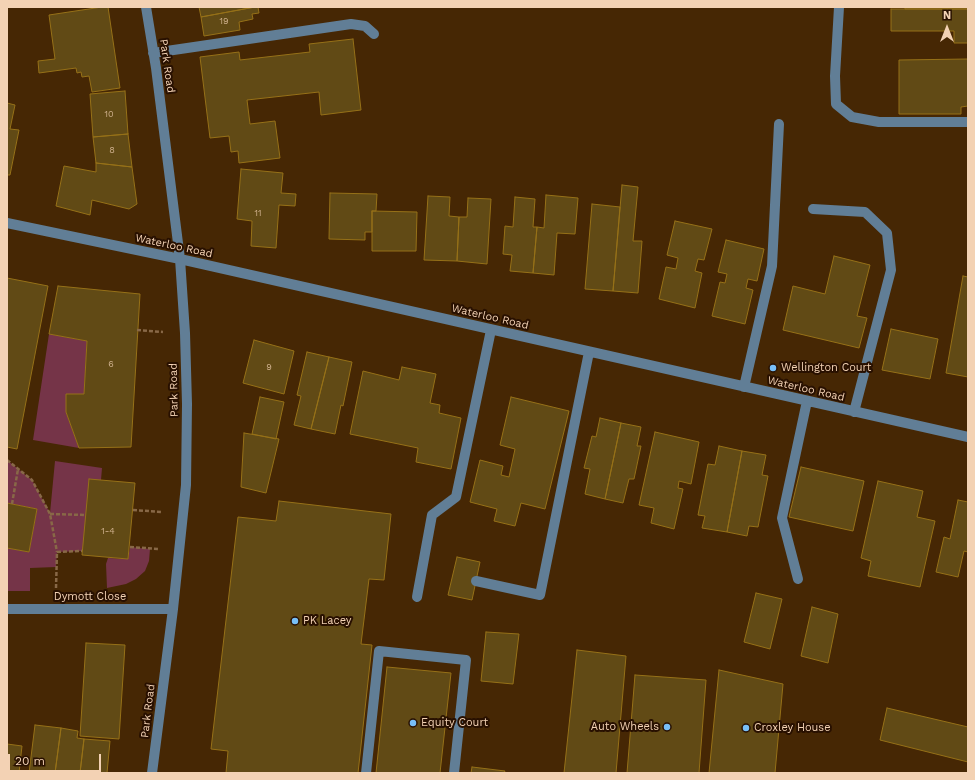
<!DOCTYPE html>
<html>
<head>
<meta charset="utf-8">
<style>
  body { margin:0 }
  #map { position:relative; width:975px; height:780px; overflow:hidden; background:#462704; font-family:"Work Sans",sans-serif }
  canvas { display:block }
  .frame { position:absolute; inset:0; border:8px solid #f3d2b4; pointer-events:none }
  .north { position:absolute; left:927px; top:8px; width:40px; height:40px; -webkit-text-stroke:3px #281000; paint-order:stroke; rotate:0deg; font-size:11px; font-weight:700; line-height:16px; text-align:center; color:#f3d2b4 }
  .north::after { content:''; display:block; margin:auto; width:14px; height:18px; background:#f3d2b4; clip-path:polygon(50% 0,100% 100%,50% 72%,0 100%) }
  .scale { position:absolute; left:8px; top:754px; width:93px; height:18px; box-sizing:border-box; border:2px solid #f3d2b4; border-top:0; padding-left:5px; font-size:12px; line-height:14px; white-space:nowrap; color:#f3d2b4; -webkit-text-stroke:3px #281000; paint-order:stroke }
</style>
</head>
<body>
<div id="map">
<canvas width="975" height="780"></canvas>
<div class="frame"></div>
<div class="north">N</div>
<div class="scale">20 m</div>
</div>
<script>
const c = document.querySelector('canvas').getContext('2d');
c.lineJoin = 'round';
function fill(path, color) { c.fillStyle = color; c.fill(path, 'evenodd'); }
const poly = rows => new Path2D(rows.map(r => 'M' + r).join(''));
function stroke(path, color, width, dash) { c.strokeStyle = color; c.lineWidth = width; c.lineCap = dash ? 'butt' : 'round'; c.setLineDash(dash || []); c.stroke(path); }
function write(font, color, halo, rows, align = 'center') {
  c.font = font + ' "Work Sans",sans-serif'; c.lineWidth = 4; c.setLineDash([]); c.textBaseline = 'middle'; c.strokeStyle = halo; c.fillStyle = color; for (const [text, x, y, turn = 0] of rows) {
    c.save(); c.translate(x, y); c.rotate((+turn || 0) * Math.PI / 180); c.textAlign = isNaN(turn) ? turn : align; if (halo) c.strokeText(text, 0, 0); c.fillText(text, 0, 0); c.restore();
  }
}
const green = poly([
  [49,334,87,341,84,394,66,394,66,412,79,448,33,440],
  [7,460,32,480,50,513,55,461,102,468,101,480,82,551,57,552,56,567,30,568,30,591,7,591,7,548,29,552,37,509,7,503],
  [130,547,150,549,149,561,145,571,136,579,126,584,107,588,106,564,108,558,128,559]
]);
const building = poly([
  [102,7,108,7,120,88,92,92,89,76,82,77,81,72,77,73,76,68,39,73,38,61,55,59,49,15,102,7],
  [199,7,255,7,201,17,199,7],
  [255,7,258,7,259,13,252,14,253,19,239,22,240,30,204,36,201,17,255,7],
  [905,7,968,7,968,9,905,9,905,7],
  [891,9,968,9,968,43,954,43,954,31,891,31,891,9],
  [353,39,361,110,321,115,319,92,247,100,250,124,275,121,280,158,239,163,238,151,231,152,229,136,210,138,200,57,239,52,240,60,310,52,309,44,353,39],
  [968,59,968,106,961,107,961,114,899,114,899,60,968,59],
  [125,91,128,134,93,137,90,94,125,91],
  [7,103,15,105,10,129,19,130,10,175,7,175,7,103],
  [128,134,132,167,96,163,93,137,128,134],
  [96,163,132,167,137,204,129,209,92,200,90,215,56,206,64,166,96,172,96,163],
  [241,169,283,173,281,193,296,194,295,206,279,205,276,248,251,246,252,221,237,219,241,169],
  [622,185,638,187,633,241,642,241,638,293,613,291,622,185],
  [330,193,377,194,376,211,372,211,372,232,365,232,365,240,329,239,330,193],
  [546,195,578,198,575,234,557,233,554,275,533,273,537,227,544,228,546,195],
  [428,196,450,197,449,216,459,217,457,261,424,260,428,196],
  [515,197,535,199,533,227,537,227,533,273,510,271,512,255,503,254,505,226,513,227,515,197],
  [468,198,491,199,487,264,457,261,459,217,467,217,468,198],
  [592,204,620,207,613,291,585,289,592,204],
  [372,211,417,212,416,251,372,251,372,211],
  [675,221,712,229,704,260,698,259,695,271,702,273,695,308,659,299,666,267,676,269,678,258,667,255,675,221],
  [726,240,764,249,757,281,748,279,746,288,753,290,745,324,712,316,720,282,725,283,727,274,718,272,726,240],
  [834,256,870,265,857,316,867,318,859,348,783,330,793,286,825,294,834,256],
  [963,276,968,277,968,377,946,373,963,276],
  [7,278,48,286,17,449,7,447,7,278],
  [58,286,140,294,131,447,79,448,66,412,66,394,84,394,87,341,49,334,58,286],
  [891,329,938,339,930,379,882,370,891,329],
  [254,340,294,351,284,394,243,383,254,340],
  [307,352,329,357,311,429,294,425,301,396,297,395,307,352],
  [329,357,352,362,343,406,341,405,335,434,311,429,329,357],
  [402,367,436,374,430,403,440,405,439,413,461,418,451,469,416,462,418,448,350,434,363,371,399,380,402,367],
  [260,397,284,402,276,439,252,434,260,397],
  [511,397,569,411,545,509,521,503,515,526,494,521,497,509,470,502,480,460,503,466,501,475,509,477,515,449,500,445,511,397],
  [600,418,621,423,605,499,585,494,590,469,584,468,592,436,596,437,600,418],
  [621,423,641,427,637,446,641,446,634,479,629,479,623,503,605,499,621,423],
  [655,432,699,442,691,484,679,481,678,488,683,489,674,529,651,523,654,508,639,505,655,432],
  [244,433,279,439,266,493,241,487,244,433],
  [719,446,742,451,727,532,702,528,705,516,698,515,708,464,715,465,719,446],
  [742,451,766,455,762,475,768,476,758,527,749,526,747,536,727,532,742,451],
  [801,467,864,481,853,531,789,517,801,467],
  [89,479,135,483,128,559,82,555,89,479],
  [878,481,923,491,917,517,935,521,920,587,868,576,871,561,861,558,878,481],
  [958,500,968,502,968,552,964,551,958,577,936,572,944,537,950,539,958,500],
  [279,501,391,514,384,580,369,579,361,644,372,645,358,773,226,773,228,751,211,749,238,517,276,521,279,501],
  [7,503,37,509,29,552,7,548,7,503],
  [457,557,480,562,472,600,448,595,457,557],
  [756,593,782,599,770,649,744,642,756,593],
  [812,607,838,614,828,663,801,656,812,607],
  [486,632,519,634,513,684,481,681,486,632],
  [86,643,125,645,119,739,80,736,86,643],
  [577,650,626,656,616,773,564,773,577,650],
  [387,667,451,673,440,773,376,773,387,667],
  [719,670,783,684,775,773,709,773,719,670],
  [635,675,706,680,699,773,627,773,635,675],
  [887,708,968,727,968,762,880,740,887,708],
  [35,725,61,728,55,773,29,773,35,725],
  [61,728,78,731,77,738,84,739,80,773,55,773,61,728],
  [84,739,110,741,107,773,80,773,84,739],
  [7,744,22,746,19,773,7,773,7,744],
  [472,767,505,771,504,773,471,773,472,767]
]);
const path = poly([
  [137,330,163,332],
  [7,460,32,480,50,514,57,552],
  [12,504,18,469],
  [133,510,162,512],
  [50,514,86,515],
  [130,547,159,549],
  [56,588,57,552,82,551]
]);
const minor = poly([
  [146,7,156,68,180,259,185,333,187,404,186,485,173,609,152,773],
  [839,7,835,76,836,104,852,117,879,122,968,122],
  [153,53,351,24,365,26,374,34],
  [813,209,865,212,887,233,891,270,854,412],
  [7,223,180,259,968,437],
  [744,387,772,266,779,124],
  [798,579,782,518,807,401],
  [476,581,540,595,589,352],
  [417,597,432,515,456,497,491,330],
  [7,609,173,609],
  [366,773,379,651,466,660,454,773]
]);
const markers = [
  [773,368,4,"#78bff7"],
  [295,621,4,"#78bff7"],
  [413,723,4,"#78bff7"],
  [667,727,4,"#78bff7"],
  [746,728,4,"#78bff7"]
];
const numberNames = [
  ["19",224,21],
  ["10",109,114],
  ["8",112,150],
  ["11",258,213],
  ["6",111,364],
  ["9",269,367],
  ["1-4",108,531]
];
const streetNames = [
  ["Park Road",167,66,82],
  ["Waterloo Road",174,246,12],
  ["Waterloo Road",490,317,13],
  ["Waterloo Road",806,389,13],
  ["Park Road",174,390,-91],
  ["Dymott Close",90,597],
  ["Park Road",148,711,-83]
];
const poiNames = [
  ["Wellington Court",781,368],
  ["PK Lacey",303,621],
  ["Equity Court",421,723],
  ["Auto Wheels",659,727,"right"],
  ["Croxley House",754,728]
];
fill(green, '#753448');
fill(building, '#614a15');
stroke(building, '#967118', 1);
stroke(path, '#886847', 2.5, [4, 2]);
stroke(minor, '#617e96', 10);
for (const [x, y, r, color] of markers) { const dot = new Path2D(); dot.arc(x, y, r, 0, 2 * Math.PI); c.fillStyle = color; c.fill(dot); stroke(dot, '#281000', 1.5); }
write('9px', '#ceb08c', null, numberNames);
write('11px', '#f3d2b4', '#281000', streetNames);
write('11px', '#f3d2b4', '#281000', poiNames, 'left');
</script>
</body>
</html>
